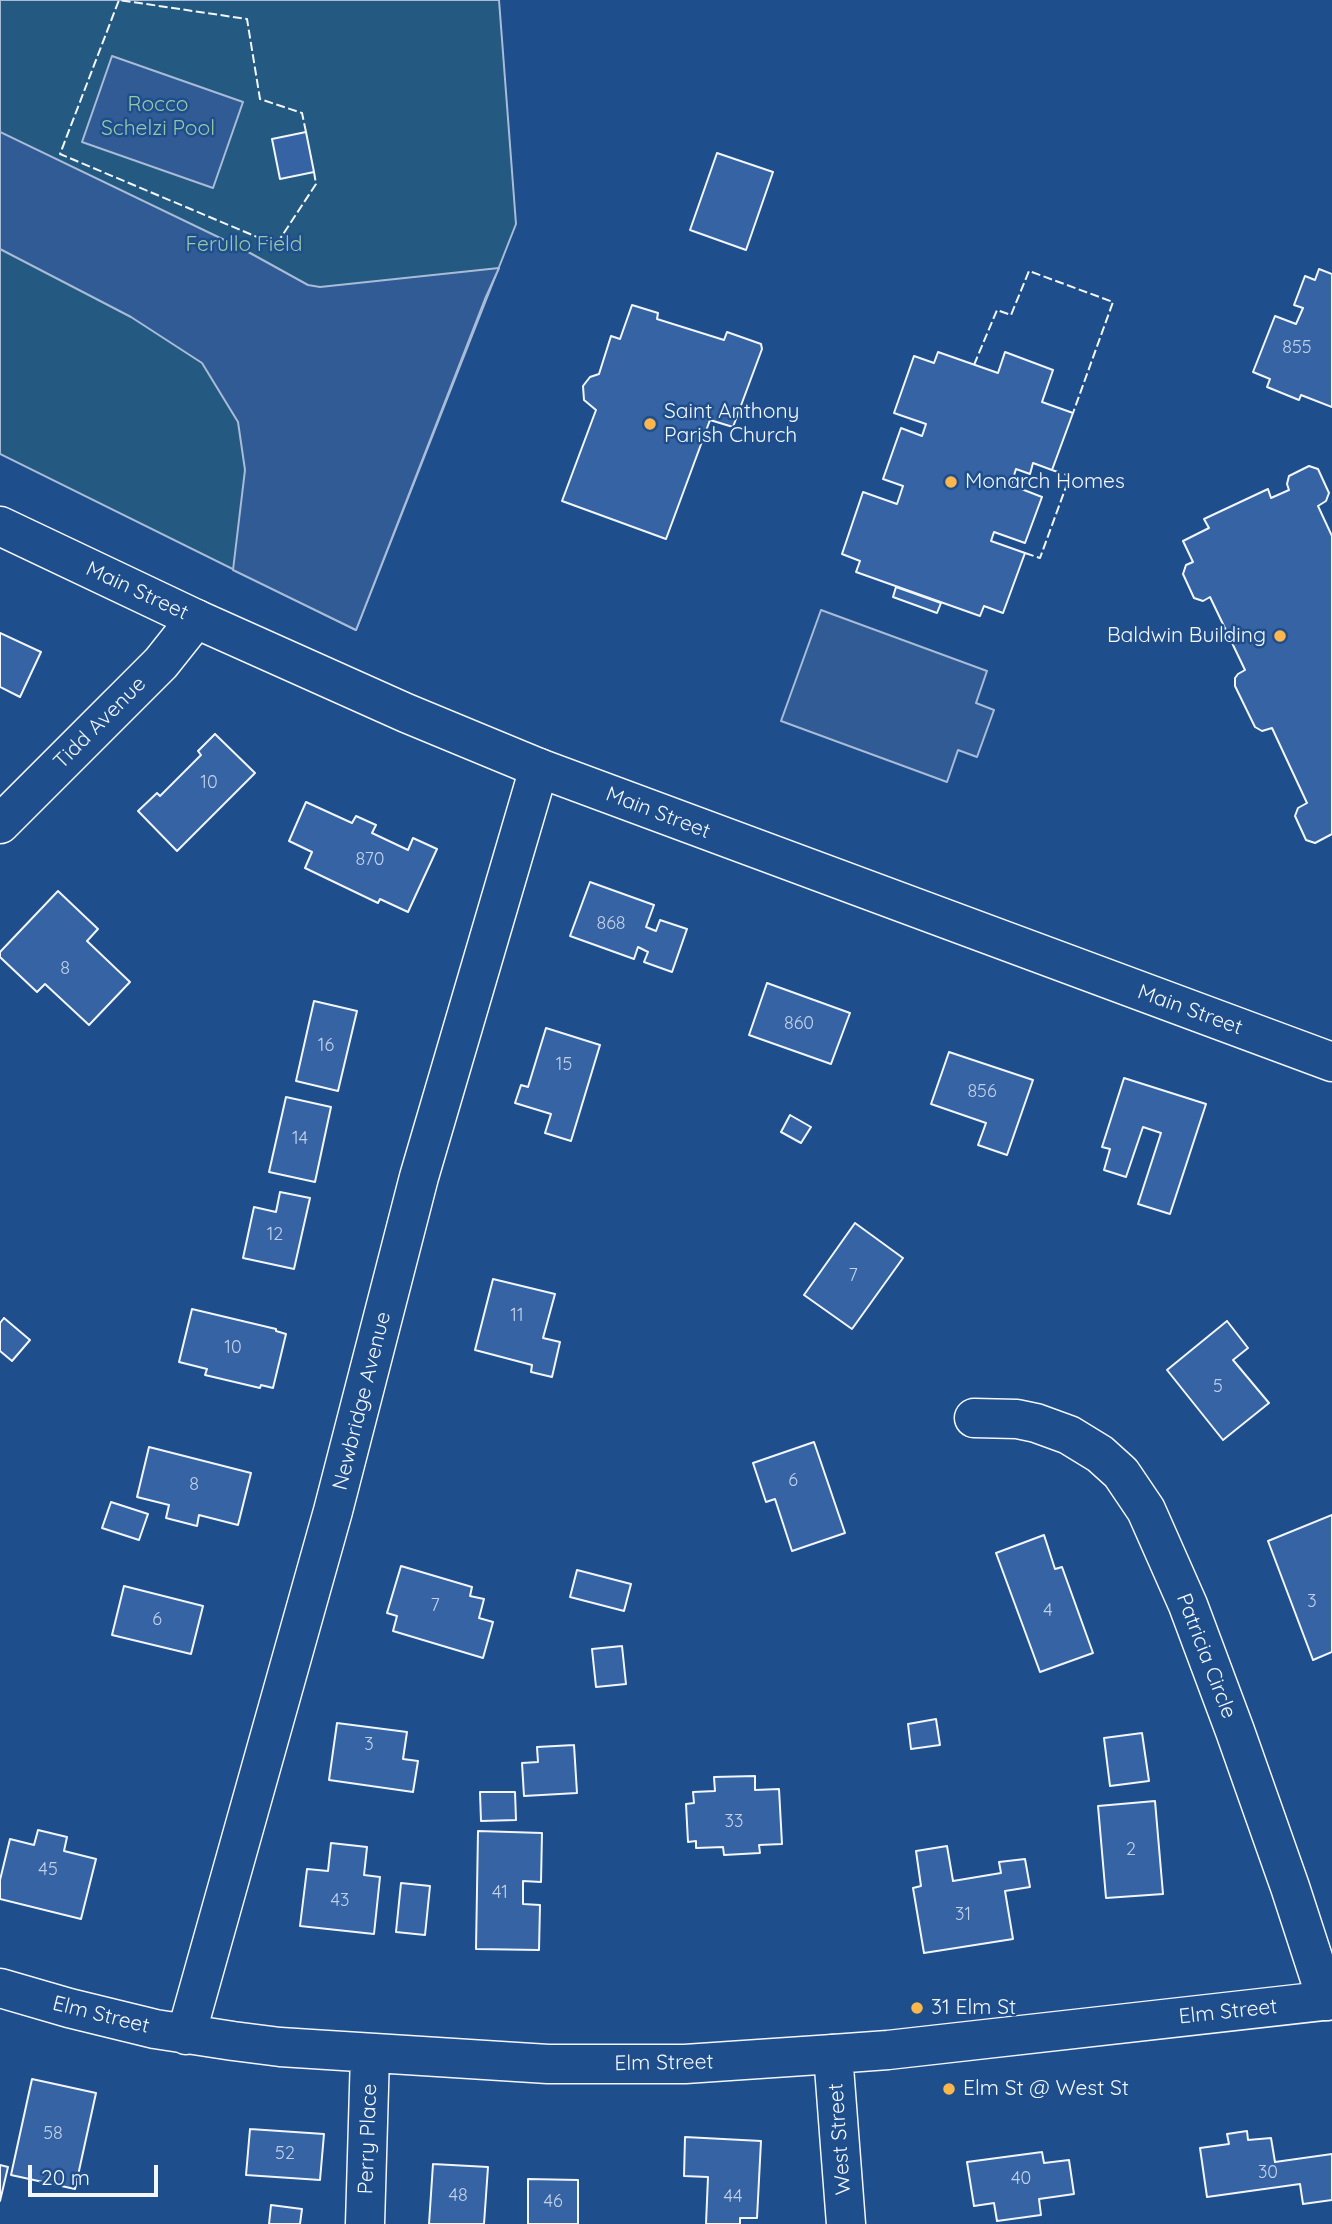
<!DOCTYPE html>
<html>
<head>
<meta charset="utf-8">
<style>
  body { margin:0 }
  #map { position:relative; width:1332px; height:2224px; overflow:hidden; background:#1f4e8c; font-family:Quicksand,sans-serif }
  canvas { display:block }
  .scale { position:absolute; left:28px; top:2165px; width:130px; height:32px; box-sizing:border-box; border:4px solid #f2f6ff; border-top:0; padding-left:9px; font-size:21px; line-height:24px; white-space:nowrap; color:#f2f6ff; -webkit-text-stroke:5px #1f4e8c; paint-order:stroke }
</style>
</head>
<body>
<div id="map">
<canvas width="1332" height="2224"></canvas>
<div class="scale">20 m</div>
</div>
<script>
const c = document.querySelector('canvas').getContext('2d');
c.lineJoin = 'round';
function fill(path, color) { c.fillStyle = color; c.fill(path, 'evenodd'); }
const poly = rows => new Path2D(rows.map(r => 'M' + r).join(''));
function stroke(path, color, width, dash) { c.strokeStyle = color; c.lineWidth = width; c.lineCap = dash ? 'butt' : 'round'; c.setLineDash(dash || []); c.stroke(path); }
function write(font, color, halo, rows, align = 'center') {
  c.font = font + ' Quicksand,sans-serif'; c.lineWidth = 5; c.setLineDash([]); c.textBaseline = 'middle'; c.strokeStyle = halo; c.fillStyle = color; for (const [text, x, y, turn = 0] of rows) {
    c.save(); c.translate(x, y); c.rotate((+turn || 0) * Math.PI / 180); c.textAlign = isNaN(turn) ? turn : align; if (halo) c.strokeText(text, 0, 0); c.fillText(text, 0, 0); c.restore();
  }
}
const green = poly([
  [0,0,499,0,516,224,356,630,0,454,0,0]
]);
const parking = poly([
  [112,56,243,102,213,188,82,142,112,56],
  [0,132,241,248,308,285,320,287,499,268,485,299,356,630,233,570,245,470,238,422,202,363,131,317,0,249,0,132],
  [821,610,987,671,976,703,994,710,977,757,958,750,947,782,781,721,821,610]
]);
const building = poly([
  [306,132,314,172,280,179,272,139,306,132],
  [717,153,773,172,746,250,690,230,717,153],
  [1319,269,1332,274,1332,407,1301,395,1299,400,1267,387,1270,379,1253,372,1275,316,1296,324,1303,308,1294,305,1305,276,1315,280,1319,269],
  [632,305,658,313,657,319,724,340,727,332,761,344,762,349,733,427,710,420,666,539,562,501,596,410,584,400,583,386,590,377,599,374,611,336,620,339,632,305],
  [938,352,998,373,1005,352,1053,370,1042,402,1073,413,1052,470,1033,463,1030,474,1016,469,1011,485,1042,497,1025,543,994,532,991,541,1025,553,1003,613,984,606,980,616,856,572,860,561,842,554,863,492,897,504,903,486,883,479,901,428,922,436,926,424,894,413,914,356,934,363,938,352],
  [1309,466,1318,469,1329,493,1326,501,1318,506,1332,536,1332,834,1315,843,1306,840,1295,816,1298,808,1307,803,1272,728,1262,731,1255,727,1235,686,1235,678,1238,674,1245,670,1210,597,1203,601,1194,598,1183,574,1186,565,1193,562,1183,541,1209,528,1204,519,1268,489,1271,498,1289,490,1287,484,1289,476,1309,466],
  [896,587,941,603,937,613,893,597,896,587],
  [0,633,41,652,20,697,0,687,0,633],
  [215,734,255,773,177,851,138,811,157,793,160,796,201,755,198,751,215,734],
  [306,802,352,823,356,816,376,825,372,833,408,850,413,838,437,849,408,912,380,899,378,903,305,868,312,852,289,841,306,802],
  [590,882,654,905,646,927,656,931,660,920,687,929,672,972,644,962,648,952,638,947,634,959,570,936,590,882],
  [58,891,98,929,87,941,130,982,89,1025,45,984,37,992,0,957,0,952,58,891],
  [767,983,850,1013,831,1064,749,1035,767,983],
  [314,1001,357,1011,338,1091,296,1081,314,1001],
  [546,1028,600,1045,571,1141,545,1133,551,1114,515,1103,521,1085,528,1087,546,1028],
  [949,1052,1033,1080,1007,1155,978,1145,986,1123,931,1104,949,1052],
  [1124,1078,1206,1104,1170,1214,1138,1204,1161,1133,1143,1127,1126,1177,1104,1170,1110,1149,1102,1147,1124,1078],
  [286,1097,331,1107,315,1182,269,1172,286,1097],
  [790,1115,811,1127,801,1143,781,1132,790,1115],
  [280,1192,310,1198,294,1269,243,1258,254,1207,276,1212,280,1192],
  [855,1223,903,1258,852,1329,804,1295,855,1223],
  [493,1279,555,1294,543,1338,560,1342,552,1377,531,1372,532,1365,475,1350,493,1279],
  [192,1309,276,1329,276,1331,286,1334,273,1388,261,1385,260,1388,205,1375,207,1369,179,1362,192,1309],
  [4,1318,30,1340,12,1361,0,1351,0,1323,4,1318],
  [1227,1321,1248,1348,1233,1360,1269,1403,1223,1440,1167,1370,1227,1321],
  [814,1442,845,1533,792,1551,775,1499,766,1502,753,1463,814,1442],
  [149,1447,251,1473,238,1525,199,1515,197,1526,166,1518,169,1505,137,1497,149,1447],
  [111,1502,148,1514,139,1540,102,1528,111,1502],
  [1332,1515,1332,1652,1313,1660,1268,1541,1332,1515],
  [1044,1535,1055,1569,1062,1567,1093,1653,1040,1672,996,1553,1044,1535],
  [401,1566,472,1587,470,1596,484,1599,479,1618,493,1622,483,1658,393,1631,397,1616,387,1613,401,1566],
  [577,1570,631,1584,624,1611,570,1597,577,1570],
  [124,1586,203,1606,191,1654,112,1635,124,1586],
  [622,1646,626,1684,596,1687,592,1649,622,1646],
  [936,1719,940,1745,911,1749,908,1724,936,1719],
  [337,1723,407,1732,403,1759,418,1761,413,1792,329,1780,337,1723],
  [1142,1733,1149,1781,1110,1786,1104,1738,1142,1733],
  [574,1745,577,1793,524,1796,522,1763,538,1762,537,1747,574,1745],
  [755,1776,755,1790,779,1789,782,1844,759,1845,760,1853,724,1855,723,1847,696,1848,696,1841,688,1842,686,1804,694,1803,693,1792,715,1791,714,1777,755,1776],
  [480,1792,515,1792,516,1820,481,1821,480,1792],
  [1155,1801,1163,1894,1106,1898,1098,1806,1155,1801],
  [38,1830,67,1837,64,1851,96,1859,81,1919,0,1899,0,1880,10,1839,34,1845,38,1830],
  [478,1831,542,1833,541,1882,523,1881,523,1904,540,1905,539,1950,476,1949,478,1831],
  [331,1843,367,1847,364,1875,380,1877,374,1934,300,1926,307,1869,328,1871,331,1843],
  [947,1846,953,1881,1001,1873,999,1862,1025,1859,1030,1887,1005,1891,1013,1939,924,1953,913,1888,921,1886,916,1851,947,1846],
  [401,1883,430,1886,425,1935,396,1932,401,1883],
  [32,2079,96,2093,75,2189,11,2175,32,2079],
  [250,2129,324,2134,320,2180,246,2175,250,2129],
  [1247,2131,1248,2140,1271,2138,1275,2162,1332,2154,1332,2200,1303,2204,1300,2184,1207,2197,1200,2148,1229,2144,1227,2134,1247,2131],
  [685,2137,761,2141,757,2218,740,2218,740,2224,706,2224,708,2177,684,2176,685,2137],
  [1042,2152,1044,2163,1069,2160,1074,2194,1039,2199,1041,2215,997,2221,994,2203,974,2206,967,2162,1042,2152],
  [433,2164,488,2167,484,2224,429,2224,433,2164],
  [0,2165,8,2167,0,2201,0,2165],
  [528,2179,578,2180,578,2224,528,2224,528,2179],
  [271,2205,302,2209,300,2224,269,2224,271,2205]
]);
const street = poly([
  [0,824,161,663,196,619],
  [974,1418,1017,1419,1036,1423,1069,1435,1100,1454,1121,1473,1146,1510,1188,1605,1235,1731,1290,1887,1327,2001],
  [0,1988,69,2008,155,2029,233,2041,280,2047,548,2064,685,2064,833,2054],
  [186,2035,333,1511,419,1177,539,768],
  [365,2224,370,2054]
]);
const secondary = poly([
  [0,526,196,619,406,713,539,768,1332,1062],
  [846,2224,833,2054,888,2050,1332,2000]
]);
const fence = poly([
  [306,132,302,113,260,99,247,19,119,0,60,154,276,245,316,184,314,172],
  [974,365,997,310,1011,315,1029,271,1113,302,1073,413],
  [1025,553,1040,558,1070,476,1052,470]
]);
const markers = [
  [650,424,7,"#ffb74d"],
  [951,482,7,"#ffb74d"],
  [1280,636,7,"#ffb74d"],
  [917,2008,7,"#ffb74d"],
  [949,2089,7,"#ffb74d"]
];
const numberNames = [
  ["855",1297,348],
  ["10",209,783],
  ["870",370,860],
  ["868",611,924],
  ["8",65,969],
  ["860",799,1024],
  ["16",326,1046],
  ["15",564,1065],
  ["856",982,1092],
  ["14",300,1139],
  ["12",275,1235],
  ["7",853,1276],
  ["11",517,1316],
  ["10",233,1348],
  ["5",1218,1387],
  ["6",793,1481],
  ["8",194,1485],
  ["3",1312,1602],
  ["7",435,1606],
  ["4",1048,1611],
  ["6",157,1620],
  ["3",369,1745],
  ["33",734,1822],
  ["2",1131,1850],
  ["45",48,1870],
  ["41",500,1893],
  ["43",340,1901],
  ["31",963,1915],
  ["58",53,2134],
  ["52",285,2154],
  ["30",1268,2173],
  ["40",1021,2179],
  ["48",458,2196],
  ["44",733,2197],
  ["46",553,2202]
];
const parkNames = [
  ["Rocco",158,105],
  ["Schelzi Pool",158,129],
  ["Ferullo Field",244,245]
];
const poiNames = [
  ["Saint Anthony",664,412],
  ["Parish Church",664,436],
  ["Monarch Homes",965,482],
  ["Baldwin Building",1266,636,"right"],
  ["31 Elm St",931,2008],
  ["Elm St @ West St",963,2089]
];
const streetNames = [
  ["Main Street",137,591,25],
  ["Tidd Avenue",100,723,-45],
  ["Main Street",658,813,21],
  ["Main Street",1190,1010,20],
  ["Newbridge Avenue",362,1401,-76],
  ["Patricia Circle",1206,1656,69],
  ["Elm Street",1228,2012,-6],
  ["Elm Street",101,2015,14],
  ["Elm Street",664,2063,-1],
  ["Perry Place",368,2139,-88],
  ["West Street",840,2139,-94]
];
fill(green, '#245a82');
stroke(green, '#a8bbd7', 2);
fill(parking, '#305b95');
stroke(parking, '#a8bbd7', 2);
fill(building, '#3563a3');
stroke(building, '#f2f6ff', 2);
stroke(street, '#f2f6ff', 41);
stroke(secondary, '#f2f6ff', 41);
stroke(street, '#1f4e8c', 38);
stroke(secondary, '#1f4e8c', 38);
stroke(fence, '#f2f6ff', 2, [9, 3.5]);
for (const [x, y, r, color] of markers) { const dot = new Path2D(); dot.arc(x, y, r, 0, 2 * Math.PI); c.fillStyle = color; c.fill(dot); stroke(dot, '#1f4e8c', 2.5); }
write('18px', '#c3d1e8', null, numberNames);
write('21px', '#97c8a6', '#1f4e8c', parkNames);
write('21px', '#f2f6ff', '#1f4e8c', poiNames, 'left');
write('21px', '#f2f6ff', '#1f4e8c', streetNames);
</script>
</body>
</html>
